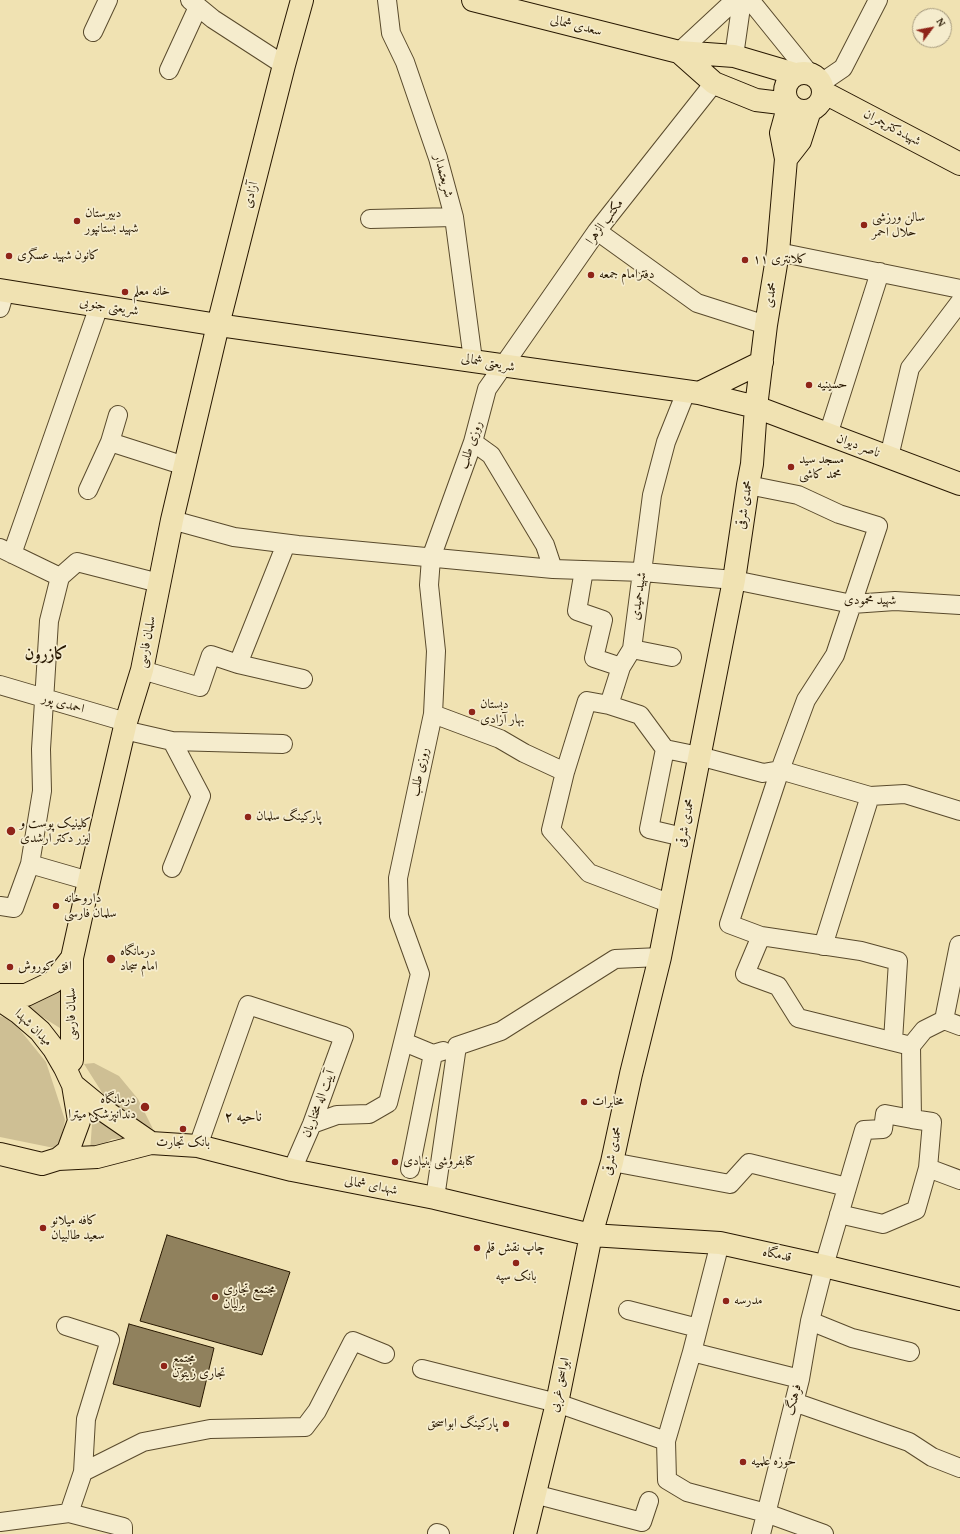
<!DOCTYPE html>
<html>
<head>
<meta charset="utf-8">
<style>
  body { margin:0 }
  #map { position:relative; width:960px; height:1534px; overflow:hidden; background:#f0e2b2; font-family:"Gentium Book Plus",serif }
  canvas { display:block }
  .north { position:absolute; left:912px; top:8px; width:40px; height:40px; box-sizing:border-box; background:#f5eccd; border:1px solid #a3977b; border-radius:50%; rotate:58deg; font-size:11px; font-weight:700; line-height:16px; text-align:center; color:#271700 }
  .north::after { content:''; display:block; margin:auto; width:14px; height:18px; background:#8f2418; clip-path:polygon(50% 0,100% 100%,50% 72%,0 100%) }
</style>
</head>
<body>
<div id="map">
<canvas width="960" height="1534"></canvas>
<div class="north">N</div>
</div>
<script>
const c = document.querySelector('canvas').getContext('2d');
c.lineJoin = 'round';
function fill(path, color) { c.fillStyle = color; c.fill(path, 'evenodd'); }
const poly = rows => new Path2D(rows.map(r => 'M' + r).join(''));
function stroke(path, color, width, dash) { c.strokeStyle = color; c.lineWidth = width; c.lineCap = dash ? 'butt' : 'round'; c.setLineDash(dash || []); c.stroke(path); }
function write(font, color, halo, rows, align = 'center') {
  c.font = font + ' "Gentium Book Plus",Amiri,serif'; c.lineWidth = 3.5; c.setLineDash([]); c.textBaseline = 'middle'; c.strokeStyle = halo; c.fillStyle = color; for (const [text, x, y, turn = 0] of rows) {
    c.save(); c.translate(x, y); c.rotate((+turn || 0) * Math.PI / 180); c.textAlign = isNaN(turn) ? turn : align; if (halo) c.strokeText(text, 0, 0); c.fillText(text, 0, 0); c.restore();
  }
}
const green = poly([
  [62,983,63,1030,36,1013,15,1006],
  [0,1016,12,1020,46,1062,65,1120,59,1149,0,1137],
  [94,1063,119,1076,138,1099,153,1129,110,1105,84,1064],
  [93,1110,132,1138,112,1139,90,1152]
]);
const building = poly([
  [167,1235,290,1272,262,1355,140,1321,167,1235],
  [129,1324,214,1348,200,1407,113,1384,129,1324]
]);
const minor = poly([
  [190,0,213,19,284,65],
  [387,0,391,33,405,62,438,158,454,217,473,360],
  [750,0,809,73],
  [93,32,108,0],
  [679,52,735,0],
  [734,56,742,0],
  [169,70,198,7],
  [821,83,843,68,878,0],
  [370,219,454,217],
  [597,231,697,303,766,325],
  [778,252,960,289],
  [0,308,5,291],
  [828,435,880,272],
  [110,442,118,415],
  [473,442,491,455,545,545,553,569],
  [889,457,910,368,960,302],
  [748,485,798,495,839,514,878,526,835,655,806,700,780,770,729,924,761,936,745,974,778,986,798,1018,911,1046,912,1119,885,1114,883,1129,864,1130,824,1266,810,1321,800,1379,761,1534],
  [88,490,110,442,185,466],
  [172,520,234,537,298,545,553,569,643,572,734,580,852,604,895,601,960,605],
  [0,548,60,577,77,562,159,583],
  [12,554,99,306],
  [584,570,577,611,603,620,594,658,621,667],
  [632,649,672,657],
  [238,664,303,679],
  [142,670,200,687,211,655,238,664,286,544],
  [0,685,126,722],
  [609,705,640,715,665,749,699,756,763,773,780,770,870,796,905,794,960,811],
  [433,714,500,739,524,753,565,772,551,830,589,873,671,904],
  [124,730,172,741,283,744],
  [665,749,649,829,683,837],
  [565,772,587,701,609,705,621,667,632,649,652,495,666,442,686,392],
  [30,864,42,791,41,749,49,621,60,577],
  [172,868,201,796,172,741],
  [0,906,14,908,30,864,89,881],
  [761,936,861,951,898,961,893,1041],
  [823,946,870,796],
  [944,1020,960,1026],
  [404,1042,433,1054,443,1051],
  [911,1046,924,1030,944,1020,959,945],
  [912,1119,932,1122,928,1168],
  [312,1124,337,1115,369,1114,388,1103,420,974,399,916,398,878,433,714,436,651,429,585,431,558,473,442,487,389,597,231,714,83],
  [198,1146,248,1005,344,1036,312,1124,292,1170],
  [612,1162,730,1184,749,1163,847,1187],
  [410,1169,433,1054],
  [435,1198,457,1046,501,1031,615,959,660,957],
  [839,1214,883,1224,916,1210,928,1168,960,1180],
  [720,1243,692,1352,666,1441,667,1480,687,1492,766,1513,824,1534],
  [628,1310,698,1328],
  [810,1321,852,1338,910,1352],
  [66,1326,110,1340,86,1419,83,1472,69,1513],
  [692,1352,800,1379],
  [422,1369,557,1403,666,1441],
  [794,1402,909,1442,932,1457,960,1468],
  [83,1472,143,1442,210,1429,305,1427,317,1411,353,1341,385,1354],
  [534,1494,642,1522,649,1501],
  [0,1522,69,1513,123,1527,123,1534],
  [437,1533,440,1534]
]);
const major = poly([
  [473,0,679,52,734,56,795,74],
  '785 92a19 19 0 1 1 38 0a19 19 0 1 1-38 0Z',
  [823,92,960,164],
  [786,159,800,141,810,110],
  [0,290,218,325,699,393,756,407,960,484],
  [699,393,762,362],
  [0,995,26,995,53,982,72,958],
  [0,1000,18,1012,40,1031,54,1049,65,1068,73,1085,79,1121,68,1151,58,1159,42,1164,0,1154],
  [65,1068,72,1060,72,958,89,881,126,722,142,670,172,520,218,325,284,65,302,0],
  [73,1085,106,1112,151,1143],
  [58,1159,97,1157,151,1143,198,1146,292,1170,435,1198,591,1235,720,1243,824,1266,960,1299],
  [525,1534,557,1403,591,1235,612,1162,631,1074,660,957,734,580,748,485,752,464,756,407,766,325,778,252,786,159,781,133,789,104,756,100,714,83,679,52]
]);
const markers = [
  [77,221,4,"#8f2418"],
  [864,225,4,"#8f2418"],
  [9,256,4,"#8f2418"],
  [745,260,4,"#8f2418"],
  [591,275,4,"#8f2418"],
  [125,292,4,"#8f2418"],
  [809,385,4,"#8f2418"],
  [791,467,4,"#8f2418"],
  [472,712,4,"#8f2418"],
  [248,817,4,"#8f2418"],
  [11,831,5,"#8f2418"],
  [56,906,4,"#8f2418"],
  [111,959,5,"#8f2418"],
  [10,967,4,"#8f2418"],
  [584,1102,4,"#8f2418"],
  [145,1107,5,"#8f2418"],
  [183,1129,4,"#8f2418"],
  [395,1162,4,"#8f2418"],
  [43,1228,4,"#8f2418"],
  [477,1248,4,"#8f2418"],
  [516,1263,4,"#8f2418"],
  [215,1297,4,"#8f2418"],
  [726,1301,4,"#8f2418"],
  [164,1366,4,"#8f2418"],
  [506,1424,4,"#8f2418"],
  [743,1462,4,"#8f2418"]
];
const streetNames = [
  ["سعدی شمالی",576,26,14],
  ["شهیددکترچمران",892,128,28],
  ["شریعتمدار",443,176,75],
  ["آزادی",251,195,-76],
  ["مکتب الزهرا",605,222,-53],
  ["محمدی",771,295,-80],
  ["شریعتی جنوبی",109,307,9],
  ["شریعتی شمالی",488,363,10],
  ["روزی طلب",471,445,-72],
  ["ناصر دیوان",858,446,21],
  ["محمدی شرقی",745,505,-81],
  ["شهیدحمیدی",639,596,-82],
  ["شهید محمودی",870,601],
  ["سلمان فارسی",147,642,-79],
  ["احمدی پور",63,704,16],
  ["روزی طلب",420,772,-78],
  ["محمدی شرقی",686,823,-79],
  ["سلمان فارسی",72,1014,-90],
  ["میدان شهدا",33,1028,44],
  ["آییت اله مختاریان",319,1104,-69],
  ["محمدی شرقی",613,1151,-77],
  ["شهدای شمالی",371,1186,11],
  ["قدمگاه",777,1255,12],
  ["ابواسحق غربی",560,1385,-78],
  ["فرهنگ",794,1400,-76]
];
const poiNames = [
  ["دبیرستان",85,214],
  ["شهید بستانپور",85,229],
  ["سالن ورزشی",872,218],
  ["حلال احمر",872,233],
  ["کانون شهید عسگری",17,256],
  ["کلانتری ۱۱",753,260],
  ["دفترامام جمعه",599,275],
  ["خانه معلم",133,292],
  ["حسینیه",817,385],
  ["مسجد سید",799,460],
  ["محمد کاشی",799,475],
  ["دبستان",480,705],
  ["بهار آزادی",480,720],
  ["پارکینگ سلمان",256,817],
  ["کلینیک پوست و",20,824],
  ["لیزر دکتر ارشدی",20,839],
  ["داروخانه",64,899],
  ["سلمان فارسی",64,914],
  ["درمانگاه",120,952],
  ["امام سجاد",120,967],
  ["افق کوروش",18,967],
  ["درمانگاه",136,1100,"right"],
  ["دندانپزشکی میترا",136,1115,"right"],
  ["مخابرات",592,1102],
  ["بانک تجارت",183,1143,"center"],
  ["کتابفروشی بنیادی",403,1162],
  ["کافه میلانو",51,1221],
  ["سعید طالبیان",51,1236],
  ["چاپ نقش قلم",485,1248],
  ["بانک سپه",516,1277,"center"],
  ["مجتمع تجاری",223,1290],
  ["برلیان",223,1305],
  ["مدرسه",734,1301],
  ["مجتمع",172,1359],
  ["تجاری زیتون",172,1374],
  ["پارکینگ ابواسحق",498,1424,"right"],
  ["حوزه علمیه",751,1462]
];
const quarterNames = [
  ["ناحیه ۲",243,1117]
];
const districtNames = [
  ["کازرون",46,655]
];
fill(green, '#cebf94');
fill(building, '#90815d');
stroke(building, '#271700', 1);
stroke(minor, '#594a2c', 20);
stroke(major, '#271700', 24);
stroke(minor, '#f5eccd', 18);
stroke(major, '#f0e2b2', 22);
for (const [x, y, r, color] of markers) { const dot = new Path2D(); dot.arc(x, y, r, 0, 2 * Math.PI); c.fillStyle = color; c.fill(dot); stroke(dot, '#f5eccd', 1.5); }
write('13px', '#271700', '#f5eccd', streetNames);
write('13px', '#271700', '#f5eccd', poiNames, 'left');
write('15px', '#271700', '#f5eccd', quarterNames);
write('bold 17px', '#271700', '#f5eccd', districtNames);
</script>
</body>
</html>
